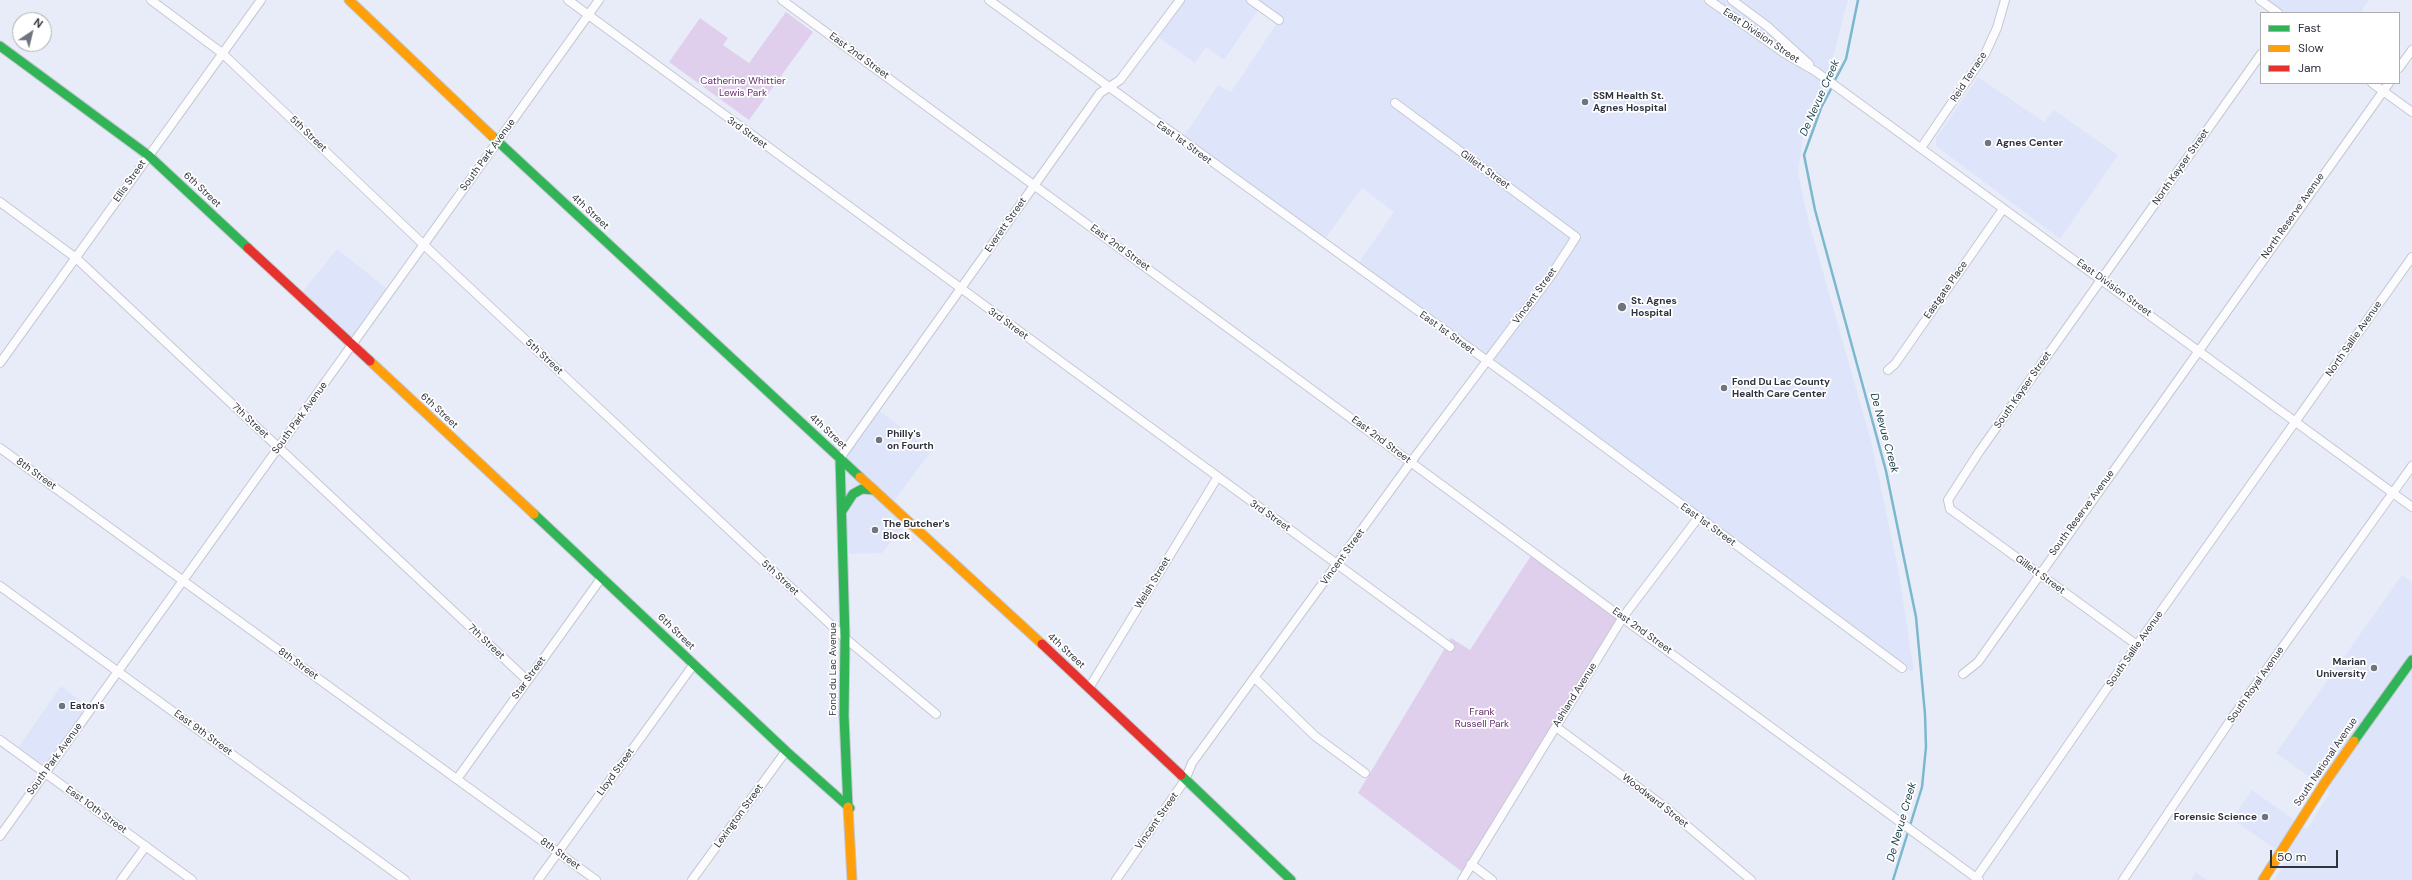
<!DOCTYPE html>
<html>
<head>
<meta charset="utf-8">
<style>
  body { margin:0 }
  #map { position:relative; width:2412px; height:880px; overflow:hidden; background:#e8ecf8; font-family:"DM Sans",sans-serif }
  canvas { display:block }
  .legend { position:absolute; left:2260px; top:12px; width:140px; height:72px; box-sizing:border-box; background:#fff; border:1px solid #acadb2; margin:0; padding:5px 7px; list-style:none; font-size:12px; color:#30333e }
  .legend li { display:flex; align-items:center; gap:8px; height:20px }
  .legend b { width:20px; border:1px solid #acadb2 }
  .north { position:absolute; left:12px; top:12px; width:40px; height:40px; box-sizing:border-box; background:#fff; border:1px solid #acadb2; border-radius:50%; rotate:35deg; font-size:11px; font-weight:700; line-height:16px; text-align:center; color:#30333e }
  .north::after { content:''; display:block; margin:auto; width:14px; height:18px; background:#70747f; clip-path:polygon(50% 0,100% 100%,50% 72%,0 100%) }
  .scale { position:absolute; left:2270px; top:850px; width:68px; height:18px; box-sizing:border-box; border:2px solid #30333e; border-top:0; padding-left:5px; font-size:12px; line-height:14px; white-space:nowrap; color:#30333e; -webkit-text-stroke:3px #fff; paint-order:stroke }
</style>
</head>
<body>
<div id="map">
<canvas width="2412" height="880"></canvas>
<ul class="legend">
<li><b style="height:5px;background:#30b455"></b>Fast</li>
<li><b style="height:5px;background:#ff9f0a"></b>Slow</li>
<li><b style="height:5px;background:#e5322d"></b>Jam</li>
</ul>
<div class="north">N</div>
<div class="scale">50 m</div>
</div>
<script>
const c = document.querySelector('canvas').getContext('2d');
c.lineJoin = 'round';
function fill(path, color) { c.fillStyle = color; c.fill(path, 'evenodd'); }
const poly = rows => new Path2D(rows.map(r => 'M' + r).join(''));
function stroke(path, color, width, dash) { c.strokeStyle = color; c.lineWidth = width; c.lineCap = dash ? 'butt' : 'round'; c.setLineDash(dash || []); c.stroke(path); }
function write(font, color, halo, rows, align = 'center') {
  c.font = font + ' "DM Sans",sans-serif'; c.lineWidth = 3.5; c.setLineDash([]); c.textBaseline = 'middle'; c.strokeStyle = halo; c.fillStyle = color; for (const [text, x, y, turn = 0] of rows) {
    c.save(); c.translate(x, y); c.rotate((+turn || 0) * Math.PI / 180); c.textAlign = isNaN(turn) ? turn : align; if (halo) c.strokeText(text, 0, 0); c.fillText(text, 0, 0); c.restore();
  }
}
const built = poly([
  [1180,0,1848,0,1827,80,1803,137,1798,173,1808,219,1871,441,1898,568,1914,671,1902,668,1356,267,1394,212,1362,188,1323,242,1181,141,1218,85,1231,92,1279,20,1260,7,1224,60,1206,47,1195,63,1155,35],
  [2260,0,2369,0,2360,13,2278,13],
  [1978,77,2044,122,2054,110,2118,155,2060,239,1936,146,1936,138],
  [337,249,391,292,353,346,299,296],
  [875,408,932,450,891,505,908,521,882,553,843,554,840,458],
  [2402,575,2412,582,2412,880,2274,880,2288,858,2232,819,2252,790,2307,829,2330,792,2276,753],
  [61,686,91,709,45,773,15,752],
  [2196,872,2207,880,2191,880]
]);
const green = poly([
  [786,12,813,32,749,120,669,62,700,18,728,38,723,45,749,63],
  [1534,551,1623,617,1465,874,1358,793,1451,638,1470,650]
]);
const stream = poly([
  [1834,82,1846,59,1858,0],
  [1832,87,1821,108,1804,155,1815,210,1886,471,1916,617,1925,714,1926,747,1922,787,1893,880]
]);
const street = poly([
  [151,0,222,53,424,245,845,638,936,714],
  [568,0,1450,647],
  [782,0,1979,880],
  [989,0,1533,394,1902,668],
  [1251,0,1279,20],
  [1709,0,1784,53,1815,71,2412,507],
  [1732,0,1767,26,1809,64],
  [2260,0,2278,13],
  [2399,68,2412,50],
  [2372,83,2412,112],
  [1921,148,1985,54,1997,28,2005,0],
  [0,202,76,258,527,680],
  [0,363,261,0],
  [1888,370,1895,364,2003,209],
  [0,448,596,880],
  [840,458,1100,93,1120,80,1180,0],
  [0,586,405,880],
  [2137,645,1950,509,1948,500,1979,452,2261,54],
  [1963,674,1978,662,2389,83],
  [1255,678,1315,736,1365,773],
  [1089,688,1217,478],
  [1556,727,1665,807,1751,880],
  [0,740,192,880],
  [457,779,602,577],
  [0,836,599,0],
  [1471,864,1492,880],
  [1976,878,2137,645,2412,257],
  [121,880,146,846],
  [538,880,694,664],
  [692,880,786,751],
  [1116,880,1185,780,1192,763,1411,462,1550,277,1576,237,1395,103],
  [1462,880,1623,617,1698,518],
  [2123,880,2232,718,2412,466]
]);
const fast = poly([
  [0,46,148,155,248,248],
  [492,136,860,477],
  [840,458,845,638,844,716,848,807],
  [842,511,853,494,862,489,874,490],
  [534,514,786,751,850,808],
  [2354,741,2412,660],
  [1181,775,1291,880]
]);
const slow = poly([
  [349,0,492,136],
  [370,361,534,514],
  [860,477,1042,644],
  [848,807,852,880],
  [2263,880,2324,784,2354,741]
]);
const jam = poly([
  [248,248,370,361],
  [1042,644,1181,775]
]);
const markers = [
  [1585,102,4,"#70747f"],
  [1988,143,4,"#70747f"],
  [1622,307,5,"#70747f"],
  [1724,388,4,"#70747f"],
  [879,440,4,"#70747f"],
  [875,530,4,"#70747f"],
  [2374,668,4,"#70747f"],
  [62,706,4,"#70747f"],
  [2265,817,4,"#70747f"]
];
const streetNames = [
  ["East Division Street",1761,36,34],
  ["East 2nd Street",859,56,36],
  ["Reid Terrace",1969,77,-57],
  ["3rd Street",747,133,36],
  ["5th Street",308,134,44],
  ["East 1st Street",1184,143,36],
  ["South Park Avenue",488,155,-54],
  ["North Kayser Street",2181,167,-55],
  ["Gillett Street",1485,170,36],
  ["Ellis Street",130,181,-55],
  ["6th Street",202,190,43],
  ["4th Street",590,212,43],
  ["North Reserve Avenue",2293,216,-55],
  ["Everett Street",1006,225,-55],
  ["East 2nd Street",1120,248,36],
  ["East Division Street",2114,288,36],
  ["Eastgate Place",1946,290,-55],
  ["Vincent Street",1535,296,-54],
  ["3rd Street",1008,324,36],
  ["East 1st Street",1447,333,36],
  ["North Sallie Avenue",2354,339,-55],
  ["5th Street",544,357,43],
  ["South Kayser Street",2023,390,-55],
  ["6th Street",439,411,43],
  ["South Park Avenue",300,418,-54],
  ["7th Street",250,421,43],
  ["4th Street",828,432,43],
  ["East 2nd Street",1381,440,37],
  ["8th Street",36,474,36],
  ["South Reserve Avenue",2082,513,-54],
  ["3rd Street",1270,516,35],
  ["East 1st Street",1708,525,36],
  ["Vincent Street",1343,557,-54],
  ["Gillett Street",2040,575,36],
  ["5th Street",780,578,43],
  ["Welsh Street",1153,583,-59],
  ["East 2nd Street",1642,631,36],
  ["6th Street",676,632,44],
  ["7th Street",486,642,43],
  ["South Sallie Avenue",2135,649,-55],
  ["4th Street",1066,651,43],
  ["8th Street",298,664,36],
  ["Fond du Lac Avenue",833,669,-90],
  ["Star Street",529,678,-54],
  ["South Royal Avenue",2256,685,-55],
  ["Ashland Avenue",1575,695,-58],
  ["East 9th Street",203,733,36],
  ["South Park Avenue",55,759,-54],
  ["South National Avenue",2326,762,-56],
  ["Lloyd Street",616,772,-54],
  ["Woodward Street",1655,801,38],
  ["East 10th Street",96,810,36],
  ["Lexington Street",739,816,-54],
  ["Vincent Street",1157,821,-55],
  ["8th Street",560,854,36]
];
const parkNames = [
  ["Catherine Whittier",743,81],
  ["Lewis Park",743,93],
  ["Frank",1482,712],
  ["Russell Park",1482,724]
];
const poiNames = [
  ["SSM Health St.",1593,96],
  ["Agnes Hospital",1593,108],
  ["Agnes Center",1996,143],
  ["St. Agnes",1631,301],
  ["Hospital",1631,313],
  ["Fond Du Lac County",1732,382],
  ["Health Care Center",1732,394],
  ["Philly's",887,434],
  ["on Fourth",887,446],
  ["The Butcher's",883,524],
  ["Block",883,536],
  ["Marian",2366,662,"right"],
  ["University",2366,674,"right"],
  ["Eaton's",70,706],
  ["Forensic Science",2257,817,"right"]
];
const waterNames = [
  ["De Nevue Creek",1820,98,-66],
  ["De Nevue Creek",1884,433,75],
  ["De Nevue Creek",1902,822,-74]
];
fill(built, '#dee5fa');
fill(green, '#e0cfec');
stroke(stream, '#7bb7cd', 2.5);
stroke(street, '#c4c8d2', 10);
stroke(fast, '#c4c8d2', 11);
stroke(slow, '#c4c8d2', 11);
stroke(jam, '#c4c8d2', 11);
stroke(street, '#fcfcfe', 8);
stroke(fast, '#30b455', 9);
stroke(slow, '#ff9f0a', 9);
stroke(jam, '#e5322d', 9);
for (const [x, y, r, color] of markers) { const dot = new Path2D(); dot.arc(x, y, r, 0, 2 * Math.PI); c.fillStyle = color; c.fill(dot); stroke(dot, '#fff', 1.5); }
write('10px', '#30333e', '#fff', streetNames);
write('10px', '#622d6e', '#fff', parkNames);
write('bold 10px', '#30333e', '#fff', poiNames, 'left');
write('italic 11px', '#153c47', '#fff', waterNames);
</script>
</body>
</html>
